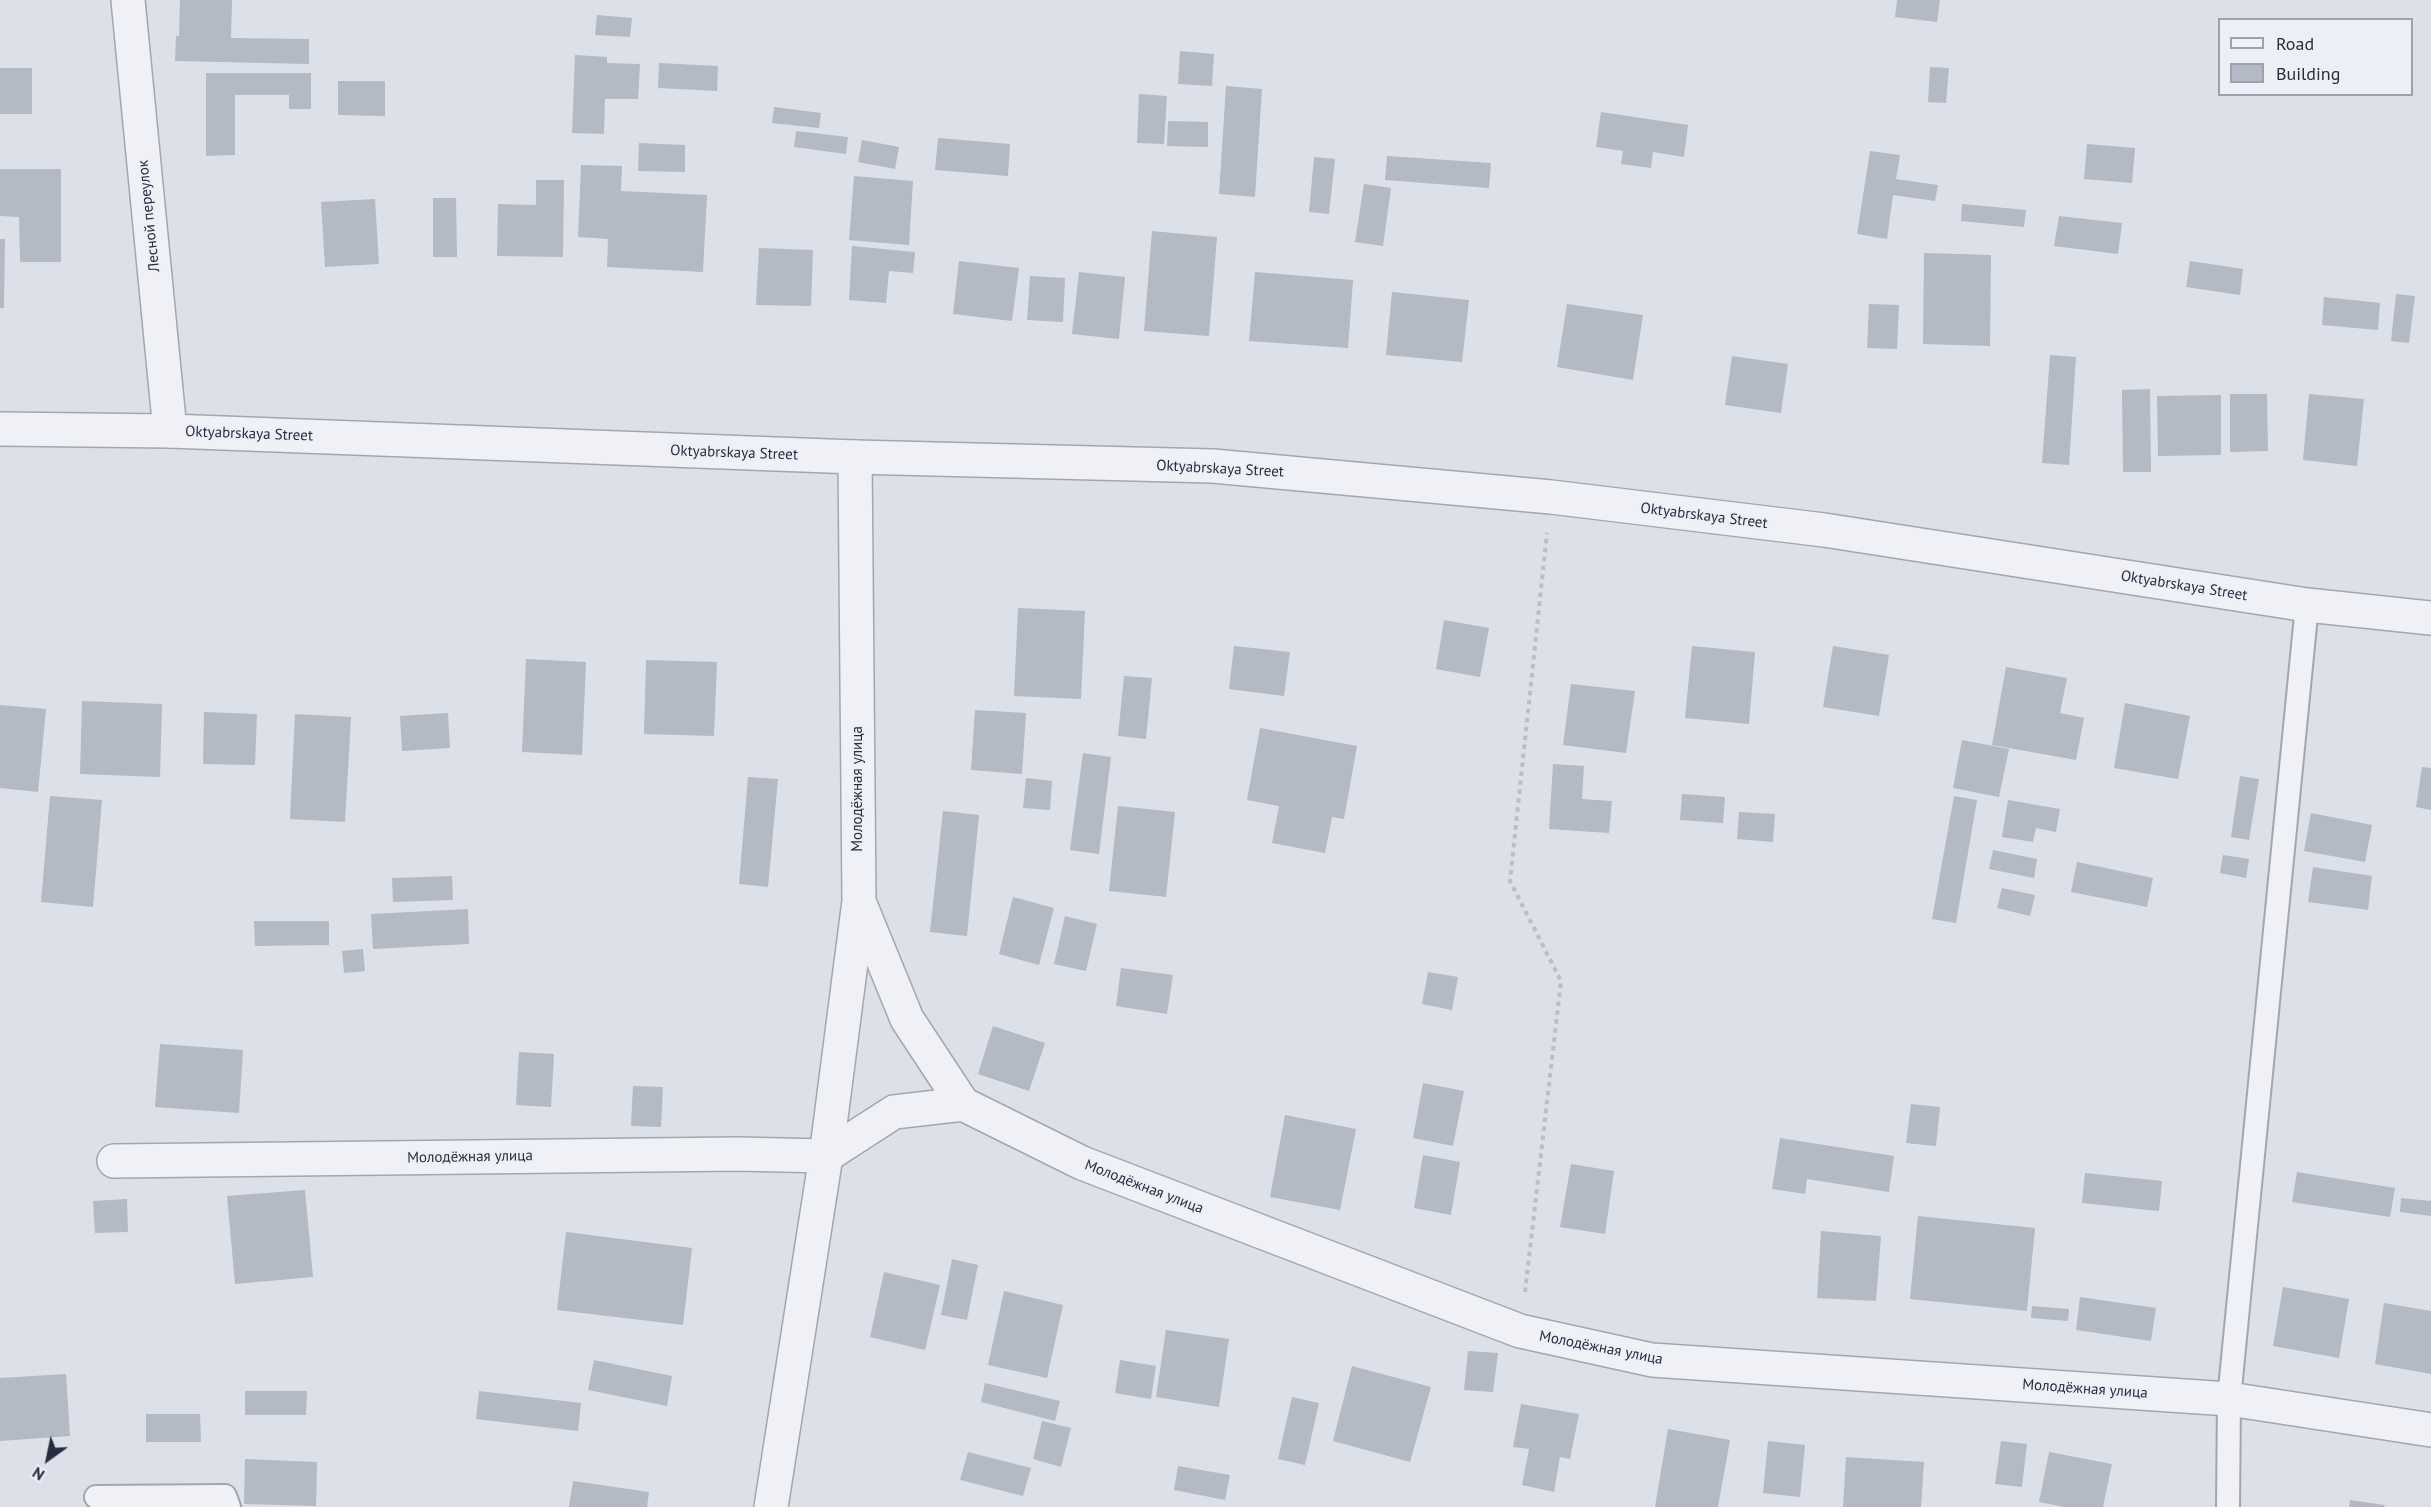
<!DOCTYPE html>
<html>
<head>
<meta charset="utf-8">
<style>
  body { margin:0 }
  #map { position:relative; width:2431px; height:1507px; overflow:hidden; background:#dce0e8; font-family:"PT Sans",sans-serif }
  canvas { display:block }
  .legend { position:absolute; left:2218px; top:18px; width:195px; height:78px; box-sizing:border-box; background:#eceff5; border:2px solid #9ca1ac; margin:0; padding:8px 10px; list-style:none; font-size:18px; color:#252d3f }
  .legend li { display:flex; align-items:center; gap:12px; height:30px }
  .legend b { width:30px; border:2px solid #9ca1ac }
  .north { position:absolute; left:18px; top:1429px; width:60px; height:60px; -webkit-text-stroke:4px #eceff5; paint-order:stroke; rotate:213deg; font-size:16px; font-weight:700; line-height:24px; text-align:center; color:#252d3f }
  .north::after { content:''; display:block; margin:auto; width:21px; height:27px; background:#252d3f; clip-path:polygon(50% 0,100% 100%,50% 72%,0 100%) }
</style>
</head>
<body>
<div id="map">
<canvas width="2431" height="1507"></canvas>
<ul class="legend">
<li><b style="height:8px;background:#eff1f6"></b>Road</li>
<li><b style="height:16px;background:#b3b9c5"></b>Building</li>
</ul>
<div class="north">N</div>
</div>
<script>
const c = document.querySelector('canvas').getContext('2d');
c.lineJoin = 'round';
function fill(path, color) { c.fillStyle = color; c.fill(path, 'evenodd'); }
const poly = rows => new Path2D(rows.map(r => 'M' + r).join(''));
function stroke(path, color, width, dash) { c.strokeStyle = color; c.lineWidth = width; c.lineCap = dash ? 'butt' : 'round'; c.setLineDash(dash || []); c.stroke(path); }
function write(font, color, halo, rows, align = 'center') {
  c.font = font + ' "PT Sans",sans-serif'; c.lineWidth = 4.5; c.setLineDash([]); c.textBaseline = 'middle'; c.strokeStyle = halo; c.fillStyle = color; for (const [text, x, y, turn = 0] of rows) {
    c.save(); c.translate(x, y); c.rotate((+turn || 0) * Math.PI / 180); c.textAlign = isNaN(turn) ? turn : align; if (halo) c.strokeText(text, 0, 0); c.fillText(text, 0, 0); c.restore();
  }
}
const building = poly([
  [180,0,232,0,231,38,309,39,309,64,175,61,176,36,179,36],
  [1897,0,1940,0,1937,22,1895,17],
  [597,15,632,18,630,37,595,35],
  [1180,51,1214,54,1212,86,1178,84],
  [575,55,607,57,607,63,640,64,638,99,605,99,604,134,572,133],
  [659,63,718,66,717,91,658,88],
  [1930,67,1949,68,1946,103,1928,102],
  [0,68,32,68,32,114,0,114],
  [206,73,311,73,311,109,289,109,289,95,235,95,235,155,206,156],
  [338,81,385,81,385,116,338,115],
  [1226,86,1262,89,1255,197,1219,194],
  [1139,94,1167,96,1164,144,1137,143],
  [774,107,821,113,819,128,772,123],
  [1601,112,1688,125,1684,157,1653,152,1651,168,1621,164,1623,151,1596,147],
  [1168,121,1208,122,1208,147,1167,146],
  [796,131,848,137,846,154,794,147],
  [938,138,1010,144,1008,176,935,170],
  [862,140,899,147,895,169,858,162],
  [639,143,685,145,685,172,638,171],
  [2087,144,2135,148,2132,183,2084,179],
  [1870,151,1900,155,1896,179,1938,185,1935,201,1893,195,1887,239,1857,234],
  [1387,156,1491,163,1489,188,1385,180],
  [1314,157,1335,159,1329,214,1309,212],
  [581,165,622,166,621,191,707,195,703,272,607,267,608,239,578,237],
  [0,169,61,169,61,262,20,262,19,217,0,216],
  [854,176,913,181,909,245,849,240],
  [536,180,564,180,563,257,497,256,498,204,536,205],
  [1364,184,1391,188,1383,246,1355,242],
  [433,198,456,198,457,257,433,257],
  [375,199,379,264,325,267,321,202],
  [1962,204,2026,210,2024,227,1961,221],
  [2059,216,2122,223,2118,254,2054,246],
  [1152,231,1217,237,1209,336,1144,331],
  [0,239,5,239,4,308,0,308],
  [852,246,915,252,913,273,889,271,886,303,849,300],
  [759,248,813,250,811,306,756,305],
  [1924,253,1991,255,1990,346,1923,344],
  [959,261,1019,268,1012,321,953,314],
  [2190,261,2243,269,2240,295,2186,287],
  [1079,272,1125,277,1119,339,1072,334],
  [1255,272,1353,280,1348,348,1249,341],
  [1030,276,1065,278,1063,322,1027,320],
  [1392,292,1469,300,1462,362,1386,355],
  [2396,294,2415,296,2409,343,2391,341],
  [2324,297,2380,303,2378,330,2322,325],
  [1567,304,1643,315,1633,380,1557,367],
  [1869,304,1899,305,1897,349,1867,348],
  [2050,355,2076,357,2069,465,2042,463],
  [1732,356,1788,364,1781,413,1725,405],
  [2150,389,2151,472,2123,472,2122,390],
  [2230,394,2267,394,2268,451,2230,452],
  [2309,394,2364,399,2357,466,2303,460],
  [2221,395,2221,455,2158,456,2157,396],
  [1018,608,1085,611,1081,699,1014,696],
  [1444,620,1489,628,1480,677,1436,669],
  [1234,646,1290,652,1284,696,1229,689],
  [1692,646,1755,652,1749,724,1685,718],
  [1833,646,1889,655,1879,716,1823,707],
  [526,659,586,662,582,755,522,752],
  [646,660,717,662,714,736,644,734],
  [2006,667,2067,678,2060,713,2084,718,2076,760,1992,745],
  [1124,676,1152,678,1146,739,1118,736],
  [1571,684,1635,691,1626,753,1563,745],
  [82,701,162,704,160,777,80,774],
  [2125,703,2190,716,2178,779,2114,768],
  [0,705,46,709,38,792,0,788],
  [975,710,1026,713,1022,774,971,770],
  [204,712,257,714,255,765,203,764],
  [448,713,450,748,402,751,400,716],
  [295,714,351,717,345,822,290,819],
  [1260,728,1357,746,1344,819,1332,817,1325,853,1272,843,1279,806,1247,800],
  [1962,740,2009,749,1999,797,1953,788],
  [1083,753,1111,757,1099,854,1070,850],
  [1553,764,1584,766,1582,799,1612,801,1609,833,1549,829],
  [2422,767,2431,768,2431,810,2416,807],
  [2240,776,2259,779,2249,840,2231,837],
  [748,777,778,779,768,887,739,884],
  [1026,778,1052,781,1050,810,1023,808],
  [1682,794,1725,797,1723,823,1680,820],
  [50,796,102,800,93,907,41,902],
  [1954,796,1977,800,1956,923,1932,919],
  [2008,800,2060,809,2056,832,2036,828,2033,842,2002,837],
  [1118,806,1175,812,1166,897,1109,891],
  [943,811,979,815,967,936,930,932],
  [1739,812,1775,814,1773,842,1737,839],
  [2311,813,2372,825,2365,862,2304,851],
  [1993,850,2037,859,2034,878,1989,869],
  [2223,855,2249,859,2246,878,2220,873],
  [2077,862,2153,878,2147,907,2071,892],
  [2313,867,2372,876,2368,910,2308,902],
  [452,876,453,900,393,902,392,878],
  [2002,888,2035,895,2030,916,1997,908],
  [1013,897,1054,908,1039,965,999,954],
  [468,909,469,944,373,949,371,914],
  [1065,916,1097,924,1086,971,1054,964],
  [254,921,329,921,329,945,255,946],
  [363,949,365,971,344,973,342,951],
  [1121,968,1173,975,1167,1014,1116,1006],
  [1428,972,1458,977,1452,1010,1422,1004],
  [993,1026,1045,1043,1029,1091,978,1074],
  [160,1044,243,1050,239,1113,155,1107],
  [519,1052,554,1054,551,1107,516,1105],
  [1423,1083,1464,1091,1453,1146,1413,1138],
  [633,1086,663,1087,661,1127,631,1126],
  [1911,1104,1940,1107,1936,1146,1906,1143],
  [1285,1115,1356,1129,1340,1210,1270,1197],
  [1780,1138,1894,1156,1889,1192,1807,1179,1805,1194,1772,1189],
  [1423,1155,1460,1162,1451,1215,1414,1208],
  [1571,1164,1614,1171,1605,1234,1560,1227],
  [2297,1172,2395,1188,2390,1217,2292,1202],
  [2085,1173,2162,1181,2159,1211,2082,1203],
  [305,1190,313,1277,235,1284,227,1196],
  [2401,1198,2431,1201,2431,1216,2400,1212],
  [127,1199,128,1232,95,1233,93,1201],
  [1918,1216,2035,1228,2027,1311,1910,1299],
  [1821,1231,1881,1236,1876,1301,1817,1298],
  [566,1232,692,1248,683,1325,557,1310],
  [952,1259,978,1265,967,1320,941,1315],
  [884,1272,940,1285,925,1350,870,1337],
  [2283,1287,2349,1299,2339,1358,2273,1346],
  [1004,1291,1063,1305,1047,1378,988,1365],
  [2080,1297,2156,1308,2151,1341,2076,1330],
  [2384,1303,2431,1311,2431,1374,2375,1364],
  [2032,1306,2069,1309,2068,1321,2031,1318],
  [1166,1330,1229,1339,1219,1407,1156,1397],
  [1468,1351,1498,1353,1493,1392,1464,1390],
  [594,1360,672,1376,667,1406,588,1390],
  [1120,1360,1156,1366,1151,1399,1115,1393],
  [1352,1366,1431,1387,1410,1462,1333,1441],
  [66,1374,70,1436,0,1441,0,1378],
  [985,1383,1060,1401,1055,1421,981,1402],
  [245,1391,307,1391,306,1415,245,1415],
  [479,1391,581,1403,578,1431,476,1419],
  [1292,1397,1319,1403,1305,1465,1278,1459],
  [1521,1404,1579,1414,1570,1459,1560,1457,1554,1492,1522,1485,1529,1449,1513,1447],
  [146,1414,200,1414,201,1442,146,1442],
  [1042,1421,1071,1428,1061,1467,1033,1459],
  [1668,1429,1730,1440,1718,1507,1655,1507],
  [1768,1441,1805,1445,1800,1497,1763,1493],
  [2001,1441,2027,1444,2022,1487,1995,1484],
  [968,1452,1031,1468,1023,1496,960,1480],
  [2049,1452,2112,1464,2103,1507,2064,1507,2039,1502],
  [1846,1457,1924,1462,1921,1507,1843,1507],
  [245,1459,317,1462,316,1506,244,1504],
  [1178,1466,1230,1475,1225,1500,1174,1490],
  [573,1481,649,1492,647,1507,569,1507],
  [2350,1500,2385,1505,2384,1507,2349,1507]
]);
const path = poly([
  [1525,1292,1561,981,1510,881,1547,533]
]);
const service = poly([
  [96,1497,225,1496,229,1507],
  [2228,1507,2229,1399,2307,605]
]);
const minor = poly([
  [128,0,170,431],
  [860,904,907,1019,963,1104],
  [114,1161,738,1154,826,1156,894,1112,963,1104,1082,1163,1520,1331,1652,1360,2229,1399,2431,1430],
  [771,1507,826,1156,859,901,855,457]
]);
const tertiary = poly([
  [0,429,170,431,855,457,1213,466,1551,497,1824,530,2307,605,2431,618]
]);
const streetNames = [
  ["Лесной переулок",149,216,-96],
  ["Oktyabrskaya Street",249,434,2],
  ["Oktyabrskaya Street",734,453,2],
  ["Oktyabrskaya Street",1220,469,3],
  ["Oktyabrskaya Street",1704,516,7],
  ["Oktyabrskaya Street",2184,586,9],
  ["Молодёжная улица",858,789,-90],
  ["Молодёжная улица",470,1157,-1],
  ["Молодёжная улица",1144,1187,21],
  ["Молодёжная улица",1601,1348,11],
  ["Молодёжная улица",2085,1389,4]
];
fill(building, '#b3b9c5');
stroke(service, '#a1a7b2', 26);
stroke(minor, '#a1a7b2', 36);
stroke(tertiary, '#a1a7b2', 36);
stroke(path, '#babec6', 4, [4.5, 4.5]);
stroke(service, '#eff1f6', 22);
stroke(minor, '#eff1f6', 33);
stroke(tertiary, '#eff1f6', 33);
write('15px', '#252d3f', '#eceff5', streetNames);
</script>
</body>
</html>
